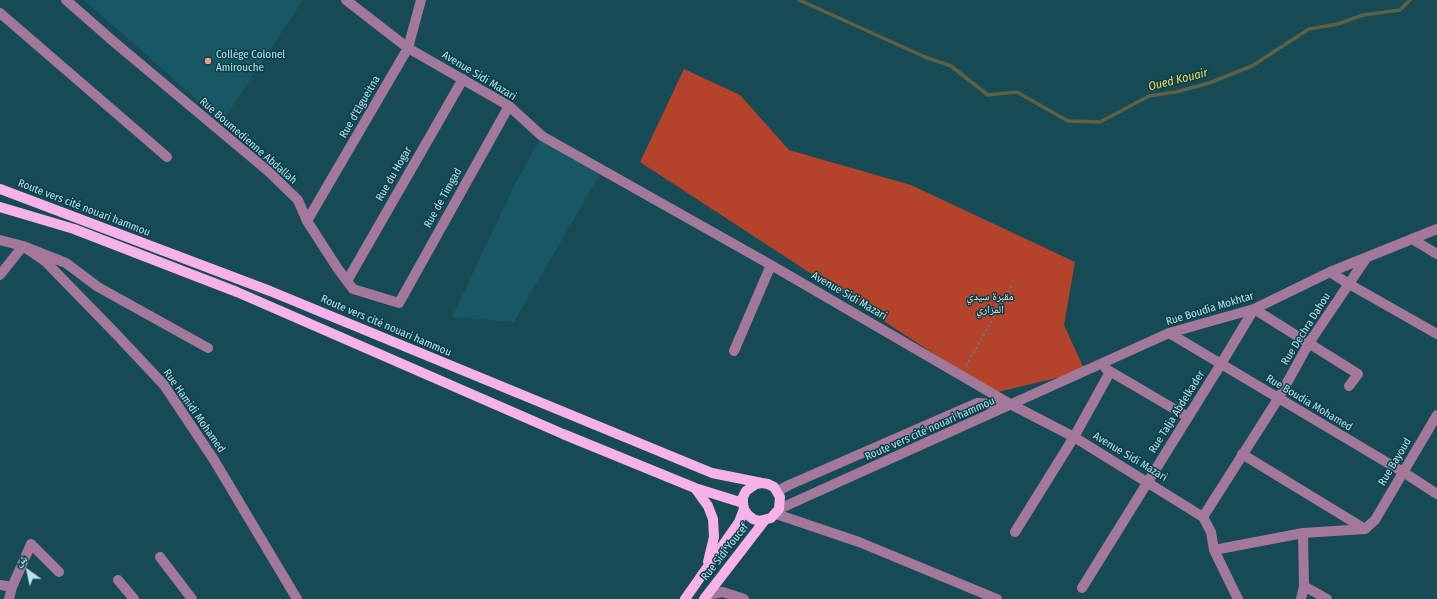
<!DOCTYPE html>
<html>
<head>
<meta charset="utf-8">
<style>
  body { margin:0 }
  #map { position:relative; width:1437px; height:599px; overflow:hidden; background:#164a55; font-family:"Fira Sans Condensed","Noto Naskh Arabic",sans-serif }
  canvas { display:block }
  .north { position:absolute; left:8px; top:551px; width:40px; height:40px; -webkit-text-stroke:3px #07404a; paint-order:stroke; rotate:327deg; font-size:11px; font-weight:700; line-height:16px; text-align:center; color:#c0e0e7 }
  .north::after { content:''; display:block; margin:auto; width:14px; height:18px; background:#c0e0e7; clip-path:polygon(50% 0,100% 100%,50% 72%,0 100%) }
</style>
</head>
<body>
<div id="map">
<canvas width="1437" height="599"></canvas>
<div class="north">ش</div>
</div>
<script>
const c = document.querySelector('canvas').getContext('2d');
c.lineJoin = 'round';
function fill(path, color) { c.fillStyle = color; c.fill(path, 'evenodd'); }
const poly = rows => new Path2D(rows.map(r => 'M' + r).join(''));
function stroke(path, color, width, dash) { c.strokeStyle = color; c.lineWidth = width; c.lineCap = dash ? 'butt' : 'round'; c.setLineDash(dash || []); c.stroke(path); }
function write(font, color, halo, rows, align = 'center') {
  c.font = font + ' "Fira Sans Condensed","Noto Naskh Arabic",sans-serif'; c.lineWidth = 3; c.setLineDash([]); c.textBaseline = 'middle'; c.strokeStyle = halo; c.fillStyle = color; for (const [text, x, y, turn = 0] of rows) {
    c.save(); c.translate(x, y); c.rotate((+turn || 0) * Math.PI / 180); c.textAlign = isNaN(turn) ? turn : align; if (halo) c.strokeText(text, 0, 0); c.fillText(text, 0, 0); c.restore();
  }
}
const built = poly([
  [84,0,303,0,222,122],
  [542,136,602,171,514,322,452,317,515,184]
]);
const green = poly([
  [684,69,740,95,789,150,911,185,1075,262,1064,325,1085,371,994,393,640,162]
]);
const stream = poly([
  [799,0,925,57,951,66,988,95,1017,92,1068,121,1100,122,1149,96,1176,92,1209,83,1252,66,1309,29,1338,24,1363,15,1400,10,1410,0]
]);
const path = poly([
  [966,366,1013,284]
]);
const minor = poly([
  [66,0,114,42,268,171,298,200,307,221,338,269,353,289,399,303,509,106],
  [346,0,408,48,509,106,542,136,771,265,1012,405,1074,437,1203,517,1211,532,1214,550,1233,589,1238,599],
  [0,13,167,157],
  [307,221,408,48,421,0],
  [1412,239,1437,254],
  [0,240,23,246,45,261,118,336,164,385,214,460,297,599],
  [1330,272,1349,284,1437,334],
  [0,275,23,246,66,263,98,287,208,348],
  [347,281,463,79],
  [1169,333,1403,472,1437,494],
  [734,351,771,265],
  [1106,369,1188,417],
  [1242,454,1365,529],
  [778,491,789,485,977,403,1010,405],
  [779,509,1169,333,1254,309,1330,272,1437,229],
  [776,514,859,542,997,599],
  [1203,517,1278,399,1309,343,1367,257],
  [1015,532,1074,437,1110,372],
  [1214,550,1303,533,1365,529,1375,520,1437,415],
  [160,557,192,599],
  [118,580,134,599],
  [0,585,12,587],
  [1304,586,1327,599],
  [1082,588,1221,364,1254,309,1358,374,1349,386],
  [707,595,723,592,744,599],
  [9,599,12,587,31,544,59,572],
  [1301,599,1304,586,1303,533]
]);
const major = poly([
  [0,189,270,291,712,473,762,483,768,484,774,487,780,497,779,509,771,518,759,521,753,519,748,515,744,509,743,503,743,497,746,491,756,484,762,483],
  [0,207,74,229,237,292,563,434,695,488,743,503],
  [695,488,708,506,713,519,714,537,708,562],
  [685,599,739,522,744,509],
  [704,599,765,520]
]);
const markers = [
  [208,61,4,"#f49e8a"]
];
const poiNames = [
  ["Collège Colonel",216,55],
  ["Amirouche",216,68]
];
const streetNames = [
  ["Avenue Sidi Mazari",479,76,31],
  ["Rue d'Elgueitna",360,107,-60],
  ["Rue Boumedienne Abdallah",248,141,41],
  ["Rue du Hogar",394,174,-60],
  ["Rue de Timgad",443,198,-61],
  ["Route vers cité nouari hammou",84,208,21],
  ["Avenue Sidi Mazari",849,296,30],
  ["Rue Boudia Mokhtar",1210,309,-17],
  ["Route vers cité nouari hammou",386,326,23],
  ["Rue Dechra Dahou",1306,329,-58],
  ["Rue Boudia Mohamed",1309,403,31],
  ["Rue Hamidi Mohamed",194,411,55],
  ["Rue Talja Abdelkader",1177,412,-58],
  ["Route vers cité nouari hammou",930,429,-24],
  ["Avenue Sidi Mazari",1130,457,31],
  ["Rue Bayoud",1395,462,-59],
  ["Rue Sidi Youcef",725,552,-52]
];
const parkNames = [
  ["مقبرة سيدي",990,297],
  ["المزاري",990,310]
];
const waterNames = [
  ["Oued Kouair",1178,80,-14]
];
fill(built, '#185764');
fill(green, '#b4432b');
stroke(stream, '#5f6145', 3.5);
stroke(path, '#53808a', 2, [2, 3]);
stroke(minor, '#a3789a', 10);
stroke(major, '#f7b2e9', 10);
for (const [x, y, r, color] of markers) { const dot = new Path2D(); dot.arc(x, y, r, 0, 2 * Math.PI); c.fillStyle = color; c.fill(dot); stroke(dot, '#07404a', 1.5); }
write('11px', '#c0e0e7', '#07404a', poiNames, 'left');
write('11px', '#c0e0e7', '#07404a', streetNames);
write('11px', '#fcdcd4', '#07404a', parkNames);
write('italic 12px', '#feda59', '#07404a', waterNames);
</script>
</body>
</html>
